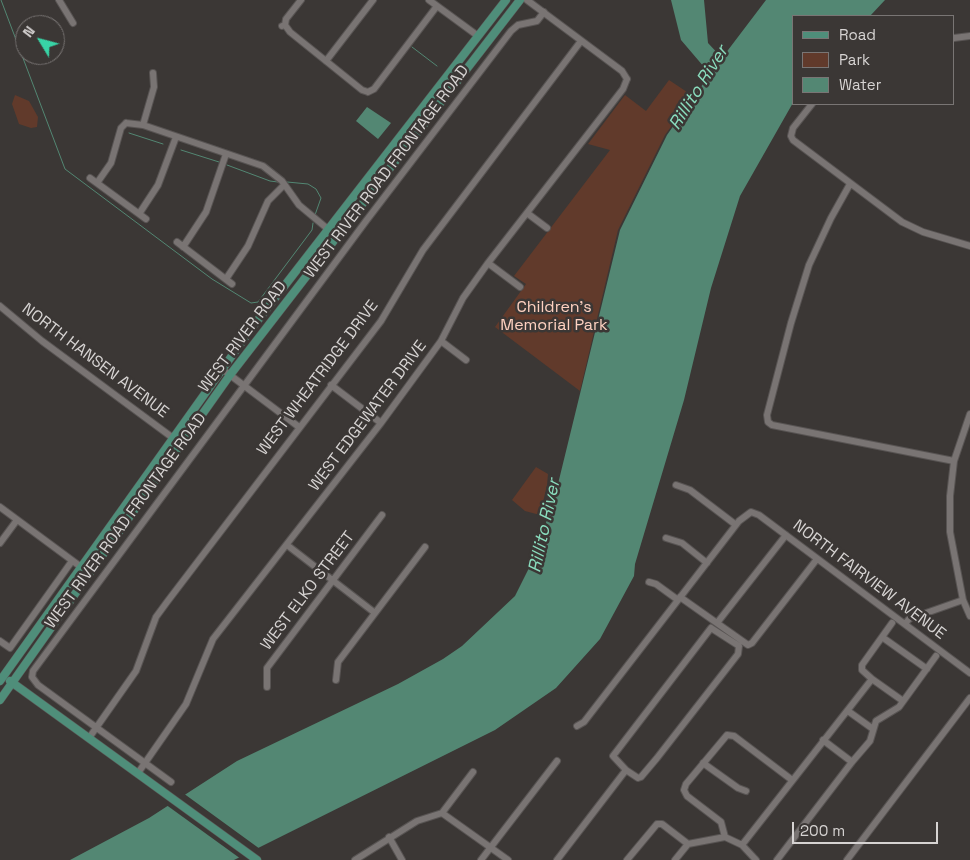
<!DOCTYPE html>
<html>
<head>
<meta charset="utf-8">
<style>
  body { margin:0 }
  #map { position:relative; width:970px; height:860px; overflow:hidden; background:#3b3735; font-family:"Space Grotesk",sans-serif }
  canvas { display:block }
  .legend { position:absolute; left:792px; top:15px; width:162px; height:90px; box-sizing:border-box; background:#3b3735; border:1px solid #797574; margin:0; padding:6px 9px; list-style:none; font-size:15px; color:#d6d3d2 }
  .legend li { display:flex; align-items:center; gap:10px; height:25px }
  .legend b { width:25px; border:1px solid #797574 }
  .north { position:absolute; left:15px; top:15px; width:50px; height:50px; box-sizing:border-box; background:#3b3735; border:1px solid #797574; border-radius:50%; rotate:307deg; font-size:14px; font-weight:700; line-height:20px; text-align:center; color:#d6d3d2 }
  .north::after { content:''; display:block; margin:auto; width:18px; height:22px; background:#38d4a6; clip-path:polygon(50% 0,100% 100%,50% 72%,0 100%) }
  .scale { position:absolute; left:792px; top:822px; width:146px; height:22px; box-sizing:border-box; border:2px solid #d6d3d2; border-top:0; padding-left:6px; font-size:15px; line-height:18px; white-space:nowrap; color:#d6d3d2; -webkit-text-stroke:4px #3b3735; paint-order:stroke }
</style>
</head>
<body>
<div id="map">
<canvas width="970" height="860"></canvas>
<ul class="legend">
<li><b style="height:6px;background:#4f8e7a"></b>Road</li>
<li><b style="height:14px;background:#613a2b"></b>Park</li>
<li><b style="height:14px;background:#538773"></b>Water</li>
</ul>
<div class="north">N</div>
<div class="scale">200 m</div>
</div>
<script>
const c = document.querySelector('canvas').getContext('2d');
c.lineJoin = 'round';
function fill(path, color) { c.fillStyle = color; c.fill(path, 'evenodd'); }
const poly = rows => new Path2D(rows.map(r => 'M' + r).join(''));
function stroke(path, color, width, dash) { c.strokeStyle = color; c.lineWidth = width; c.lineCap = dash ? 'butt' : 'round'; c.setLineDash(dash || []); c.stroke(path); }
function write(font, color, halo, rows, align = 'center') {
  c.font = font + ' "Space Grotesk",sans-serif'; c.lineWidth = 5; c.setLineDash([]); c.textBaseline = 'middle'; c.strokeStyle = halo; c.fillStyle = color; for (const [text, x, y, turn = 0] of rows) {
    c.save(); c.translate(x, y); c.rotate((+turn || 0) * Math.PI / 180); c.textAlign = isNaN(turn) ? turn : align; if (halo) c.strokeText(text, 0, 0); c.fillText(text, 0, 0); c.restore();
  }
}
const green = poly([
  [669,80,693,96,665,135,618,230,580,391,495,327,526,284,514,276,610,150,588,144,625,95,646,111],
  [15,95,29,101,38,117,37,127,31,128,19,124,12,104],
  [536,467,548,474,547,485,540,515,525,511,512,500]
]);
const water = poly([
  [671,0,704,0,708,43,722,58,766,0,885,0,870,16,794,16,794,101,740,196,711,288,684,400,635,564,634,576,600,639,556,688,495,730,234,860,70,860,149,818,237,761,398,684,443,659,462,646,515,596,536,554,557,488,620,230,667,135,710,74,681,40],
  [367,107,391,123,378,139,356,121]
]);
const pier = poly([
  [183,793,260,849,241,859,165,804]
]);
const stream = poly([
  [1,0,65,169,212,279,251,303,258,302,312,230,313,223],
  [412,47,437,66],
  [129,133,163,144],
  [181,150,219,162],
  [227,165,270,181,278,182],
  [287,182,308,184,316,189,321,198,315,215]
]);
const minor = poly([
  [59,0,73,23],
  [429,0,478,36],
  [527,0,622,71,627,79],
  [285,25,290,32,362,90,368,92],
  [282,26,285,25,286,19,301,0],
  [954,38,970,36],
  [326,61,373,0],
  [368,92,374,89,437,6],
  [812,104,793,128,791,136,793,140,902,222,923,232,970,246],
  [126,123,143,125,263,166,282,181,299,205,329,230],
  [143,125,154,87,153,73],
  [90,178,146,219],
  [97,183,111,163,121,128,126,123],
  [850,184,831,218,809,265,791,323,767,415,768,422,772,425,954,461],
  [527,213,547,228],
  [139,214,158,185,176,137],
  [177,242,232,284],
  [183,247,206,212,226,154],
  [488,263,520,287],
  [226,279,248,246,268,201,284,185],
  [0,306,42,341,173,438],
  [441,341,466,360],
  [226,372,299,427],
  [331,385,381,423],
  [970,414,954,461,950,496,950,532,963,600,970,616],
  [676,485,690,490,736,525],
  [0,507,81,567],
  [666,538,682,543,707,563],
  [0,543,17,520],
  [287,545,375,613],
  [649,582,656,584,678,600],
  [680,597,748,645,752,643,817,559],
  [717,623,786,535],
  [905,624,909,619,963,600],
  [711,628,739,646,738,654,657,758,641,777,638,778,626,770,613,756,711,628],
  [882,637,927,669],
  [0,641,10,648,72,561],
  [872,679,903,701],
  [336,680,338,662,425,547],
  [267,687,267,668,382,515],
  [848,711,873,729],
  [577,726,584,722,739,521,751,512,759,515,970,673],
  [89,738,136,671,156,617,167,602,381,321,423,250,581,41],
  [823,740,852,762],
  [703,763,738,788,746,791],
  [138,773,186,704,213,639,381,423,441,341,463,298,488,263,623,89,627,79],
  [171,782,38,685,32,677,33,671,366,221,511,31,518,25,537,21,544,12],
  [442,813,508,860],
  [389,837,402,860],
  [742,845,872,679,862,670,862,665,892,623],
  [355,860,417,821,442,813,473,772],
  [481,860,557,761],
  [557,860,626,770],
  [627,860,657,824,662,824,688,844],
  [675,860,688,844,725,837],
  [756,860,742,845,725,837,721,822,687,796,684,790,686,784,727,735,734,736,792,780],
  [777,860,852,762,870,741,876,721,899,707,936,656],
  [847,860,970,698]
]);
const major = poly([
  [0,681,251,329,506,0],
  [10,681,257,860],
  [0,700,230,375,520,0]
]);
const streetNames = [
  ["WEST RIVER ROAD FRONTAGE ROAD",387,172,-53],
  ["WEST RIVER ROAD",243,337,-53],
  ["NORTH HANSEN AVENUE",95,361,37],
  ["WEST WHEATRIDGE DRIVE",318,378,-53],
  ["WEST EDGEWATER DRIVE",368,416,-53],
  ["WEST RIVER ROAD FRONTAGE ROAD",126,521,-54],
  ["NORTH FAIRVIEW AVENUE",869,580,37],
  ["WEST ELKO STREET",308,591,-53]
];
const parkNames = [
  ["Children's",554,308],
  ["Memorial Park",554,326]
];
const waterNames = [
  ["Rillito River",699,88,-58],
  ["Rillito River",545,526,-78]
];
fill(green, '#613a2b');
fill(water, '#538773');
fill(pier, '#3b3735');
stroke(stream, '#538773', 1);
stroke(minor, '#585453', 8);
stroke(major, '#585453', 9);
stroke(minor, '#797473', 6);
stroke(major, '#4f8e7a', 8);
write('16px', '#d6d3d2', '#3b3735', streetNames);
write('16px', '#fed1c0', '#3b3735', parkNames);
write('italic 18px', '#8addbe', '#3b3735', waterNames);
</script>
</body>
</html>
